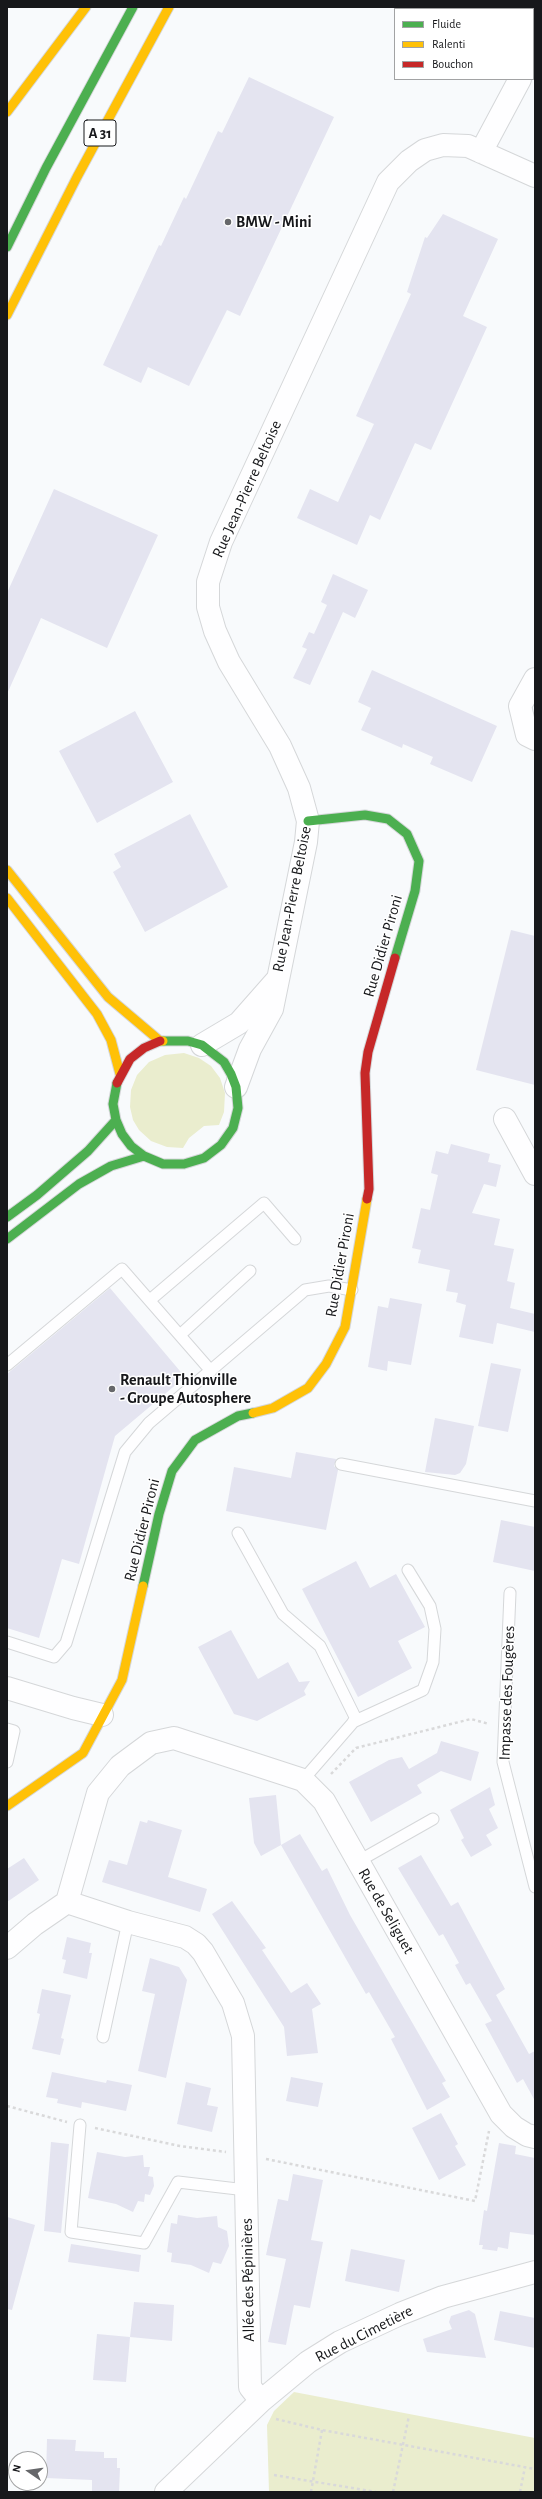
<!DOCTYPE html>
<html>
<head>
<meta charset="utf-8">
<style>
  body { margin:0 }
  #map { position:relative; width:542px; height:2499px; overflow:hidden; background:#f8fafc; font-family:"Alegreya Sans",sans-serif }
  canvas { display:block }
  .frame { position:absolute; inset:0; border:8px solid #17181b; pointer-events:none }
  .legend { position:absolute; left:394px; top:8px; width:140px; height:72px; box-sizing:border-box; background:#fff; border:1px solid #a2a3a4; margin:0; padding:5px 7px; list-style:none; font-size:12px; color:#17181b }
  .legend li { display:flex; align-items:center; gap:8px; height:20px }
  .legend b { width:20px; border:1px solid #a2a3a4 }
  .north { position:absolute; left:8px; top:2451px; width:40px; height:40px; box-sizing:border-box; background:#fff; border:1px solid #a2a3a4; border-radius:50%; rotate:283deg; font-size:11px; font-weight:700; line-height:16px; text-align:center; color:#17181b }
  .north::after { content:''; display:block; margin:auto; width:14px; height:18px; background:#66676a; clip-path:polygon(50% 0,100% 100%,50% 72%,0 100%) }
</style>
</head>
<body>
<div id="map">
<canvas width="542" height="2499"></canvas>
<div class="frame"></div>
<ul class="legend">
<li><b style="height:5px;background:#4caf50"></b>Fluide</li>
<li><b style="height:5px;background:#ffc107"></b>Ralenti</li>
<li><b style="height:5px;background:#c62828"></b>Bouchon</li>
</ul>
<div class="north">N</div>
</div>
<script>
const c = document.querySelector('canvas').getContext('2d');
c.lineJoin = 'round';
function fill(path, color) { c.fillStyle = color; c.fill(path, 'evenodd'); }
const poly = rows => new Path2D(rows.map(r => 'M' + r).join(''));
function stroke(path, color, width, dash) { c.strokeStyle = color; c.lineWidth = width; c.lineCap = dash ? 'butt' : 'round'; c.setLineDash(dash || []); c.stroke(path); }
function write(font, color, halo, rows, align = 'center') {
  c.font = font + ' "Alegreya Sans",sans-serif'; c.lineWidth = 3; c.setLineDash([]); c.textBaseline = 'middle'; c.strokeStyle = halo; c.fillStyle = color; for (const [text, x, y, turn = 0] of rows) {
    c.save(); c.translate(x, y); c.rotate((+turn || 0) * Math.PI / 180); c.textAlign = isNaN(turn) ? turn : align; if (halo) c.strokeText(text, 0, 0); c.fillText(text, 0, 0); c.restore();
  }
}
const green = poly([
  [184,1053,199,1058,211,1066,220,1078,225,1093,224,1112,219,1125,204,1126,189,1138,183,1148,167,1147,151,1141,139,1130,133,1120,130,1107,131,1090,137,1075,149,1062,165,1055],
  [294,2392,535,2438,535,2492,269,2492,267,2425,274,2411]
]);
const building = poly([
  [249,77,334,117,240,316,227,310,189,386,148,367,141,383,103,365,159,245,161,246,184,197,186,199,218,131,222,133],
  [443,214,498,239,463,316,487,327,431,450,415,443,380,520,370,515,357,545,297,518,310,489,338,502,374,424,356,416,411,294,407,292,425,237,427,238],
  [54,489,158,535,107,648,41,618,7,694,7,593],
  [333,574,368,590,355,618,343,612,310,685,293,678,307,649,302,647,309,632,314,634,327,605,321,602],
  [372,670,497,726,472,782,430,764,433,757,403,744,402,748,361,730,371,708,358,702],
  [135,711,173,782,97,823,59,751],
  [190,814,228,887,145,932,113,872,121,867,114,854],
  [511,930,535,936,535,1085,476,1070],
  [451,1144,490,1154,488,1162,501,1165,496,1187,484,1184,472,1213,500,1219,494,1245,514,1249,507,1281,515,1283,510,1308,535,1314,535,1332,497,1323,493,1344,459,1337,466,1305,456,1302,458,1293,446,1291,450,1270,418,1263,421,1250,412,1248,421,1208,430,1210,438,1175,431,1173,436,1151,448,1154],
  [110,1288,185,1377,115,1436,79,1564,62,1559,39,1638,7,1628,7,1374],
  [390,1298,422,1304,411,1365,388,1361,387,1371,368,1367,378,1306,388,1308],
  [491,1363,521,1369,508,1432,478,1426],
  [435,1418,474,1426,466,1464,460,1473,455,1475,425,1472],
  [296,1452,336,1459,334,1466,338,1470,326,1530,226,1511,234,1467,291,1478],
  [501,1520,535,1527,535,1571,493,1562],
  [356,1561,370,1588,396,1574,425,1627,398,1641,412,1668,358,1697,302,1589],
  [231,1630,258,1679,288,1662,299,1682,310,1681,304,1691,306,1695,257,1721,234,1714,198,1647],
  [441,1741,479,1752,471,1781,441,1771,417,1785,422,1793,371,1822,349,1782,389,1760,402,1757,409,1769,437,1753],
  [490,1787,495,1805,489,1809,498,1828,486,1835,492,1845,471,1857,461,1840,464,1838,450,1810],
  [276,1795,281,1845,261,1856,254,1843,249,1798],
  [148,1820,182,1830,168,1877,207,1889,200,1912,102,1882,109,1860,127,1865,140,1821,147,1823],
  [300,1834,322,1871,327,1868,350,1915,446,2081,442,2083,450,2097,427,2110,391,2039,395,2037,369,1992,366,1994,281,1845],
  [421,1855,451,1906,458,1902,505,1989,496,1995,529,2054,535,2051,535,2101,523,2079,517,2083,485,2024,492,2021,470,1983,466,1985,455,1965,459,1963,443,1934,439,1936,398,1868],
  [24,1858,39,1880,7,1902,7,1869],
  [232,1901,266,1948,262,1950,291,1993,307,1983,321,2004,312,2009,318,2053,287,2056,284,2027,212,1914],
  [67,1937,91,1943,89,1953,92,1953,87,1979,63,1973,66,1960,62,1959],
  [150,1958,179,1967,187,1980,166,2078,138,2071,155,1994,142,1991],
  [42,1989,71,1995,63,2030,61,2038,64,2039,60,2055,32,2049,40,2014,37,2013],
  [52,2072,106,2083,107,2080,132,2085,126,2111,82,2102,81,2108,57,2103,58,2099,46,2097],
  [291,2077,323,2083,318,2107,286,2101],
  [186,2082,211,2088,207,2105,218,2107,212,2132,177,2124],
  [441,2113,458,2144,455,2146,466,2165,439,2180,412,2128],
  [51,2142,69,2144,61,2233,44,2231],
  [499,2143,516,2146,515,2154,535,2158,535,2235,510,2232,508,2249,498,2247,497,2251,482,2249,483,2245,479,2245,484,2210,487,2211],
  [97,2152,125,2157,143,2155,144,2167,150,2167,148,2176,153,2177,154,2186,150,2195,145,2194,144,2202,138,2201,133,2212,116,2204,88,2198],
  [293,2174,323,2180,311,2240,323,2242,310,2308,294,2305,286,2345,268,2342,286,2259,266,2255,278,2199,288,2201],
  [178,2215,197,2218,217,2216,218,2227,227,2231,229,2246,221,2264,213,2262,209,2273,191,2265,171,2262,172,2253,167,2252,171,2223,177,2224],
  [7,2217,35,2225,12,2310,7,2309],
  [71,2244,141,2255,139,2272,68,2262],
  [351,2249,405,2260,399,2292,345,2281],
  [134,2302,174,2305,172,2341,130,2337],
  [469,2310,475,2314,486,2358,427,2352,423,2339,452,2329,449,2322,451,2316],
  [500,2311,535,2318,535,2348,494,2340],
  [97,2334,130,2337,126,2382,93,2380],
  [47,2439,76,2440,75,2451,104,2452,104,2458,117,2458,117,2468,120,2468,119,2492,92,2492,92,2480,46,2478]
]);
const path = poly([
  [331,1774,356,1748,471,1719,489,1724],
  [7,2106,67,2122],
  [95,2128,180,2146,226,2152],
  [266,2159,475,2201,489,2131],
  [276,2419,322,2430,535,2469],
  [274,2475,376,2492],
  [311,2492,322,2430],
  [393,2492,409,2416],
  [520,2492,525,2467]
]);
const lane = poly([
  [150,1300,264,1203,295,1239],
  [180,1335,250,1271],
  [7,1365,122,1269,211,1371],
  [341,1464,535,1501],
  [238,1533,283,1614,320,1646,356,1719,303,1780],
  [510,1593,503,1762,535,1887],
  [7,1642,54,1657,66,1643,125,1452,149,1423,305,1290,329,1286,352,1290],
  [353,1722,423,1690,433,1662,435,1629,430,1606,408,1570],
  [7,1729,14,1731,7,1762],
  [357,1862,433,1819],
  [103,2037,128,1922],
  [80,2125,71,2232,144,2243,178,2182,246,2190]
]);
const street = poly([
  [533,55,535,51],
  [481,152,520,79],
  [535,679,520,706,527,735,535,739],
  [202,1045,239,1023,276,981],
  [236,1087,250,1049,272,1009,306,842,308,821,299,788,280,746,229,662,215,631,208,607,208,582,221,542,388,182,409,161,425,150,443,145,468,146,535,176],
  [505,1119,535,1174],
  [7,1688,73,1708,102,1715],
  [67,1902,98,1793,120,1766,151,1743,174,1738,303,1780,324,1801,501,2114,514,2127,527,2135,535,2137],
  [7,1948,35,1924,67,1902,128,1922,185,1937,196,1944,203,1952,233,2003,243,2036,250,2387,261,2401],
  [166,2492,261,2401,308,2362,340,2342,400,2314,443,2297,535,2272]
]);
const fast = poly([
  [7,247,46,168,133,7],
  [308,821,365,815,388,819,407,834,419,861,415,891,395,958],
  [117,1083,113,1104,116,1120,122,1134,131,1146,144,1156,163,1164,184,1164,204,1158,221,1145,233,1128,238,1108,236,1087,231,1074,224,1062,202,1045,188,1041,163,1041],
  [7,1217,37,1195,88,1151,116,1120],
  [7,1239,79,1184,111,1166,144,1156],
  [143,1586,159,1514,172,1471,195,1440,238,1416,253,1413]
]);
const slow = poly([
  [7,112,86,7],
  [7,315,77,177,169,7],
  [7,870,108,997,160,1041,163,1041],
  [7,898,97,1014,111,1040,120,1074],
  [253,1413,273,1408,308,1388,326,1364,345,1327,367,1199],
  [7,1806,83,1753,122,1680,143,1586]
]);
const jam = poly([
  [117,1083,130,1059,144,1048,160,1041],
  [367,1199,369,1189,365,1073,368,1052,395,958]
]);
const markers = [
  [228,222,4,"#66676a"],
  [112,1389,4,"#66676a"]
];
const shields = [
  [100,133,32]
];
const shieldNames = [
  ["A 31",100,133]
];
const poiNames = [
  ["BMW - Mini",236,222],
  ["Renault Thionville",120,1380],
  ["- Groupe Autosphere",120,1398]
];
const streetNames = [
  ["Rue Jean-Pierre Beltoise",247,489,-66],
  ["Rue Jean-Pierre Beltoise",292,899,-79],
  ["Rue Didier Pironi",383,946,-74],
  ["Rue Didier Pironi",340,1265,-80],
  ["Rue Didier Pironi",142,1530,-76],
  ["Impasse des Fougères",507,1693,-88],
  ["Rue de Seliguet",386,1911,60],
  ["Allée des Pépinières",248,2280,-91],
  ["Rue du Cimetière",364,2334,-27]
];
fill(green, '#eaedce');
fill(building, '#e4e4f0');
stroke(lane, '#d5d7d9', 13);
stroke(street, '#d5d7d9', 24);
stroke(fast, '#d5d7d9', 11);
stroke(slow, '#d5d7d9', 11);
stroke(jam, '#d5d7d9', 11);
stroke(path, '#d9d9da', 2.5, [3, 3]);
stroke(lane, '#fefeff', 11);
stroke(street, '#fefeff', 22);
stroke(fast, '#4caf50', 9);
stroke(slow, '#ffc107', 9);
stroke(jam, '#c62828', 9);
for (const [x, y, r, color] of markers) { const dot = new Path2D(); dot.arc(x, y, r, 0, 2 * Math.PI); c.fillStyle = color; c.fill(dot); stroke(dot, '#fff', 1.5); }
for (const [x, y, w] of shields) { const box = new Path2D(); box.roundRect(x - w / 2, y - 13, w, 26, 3); c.fillStyle = '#fff'; c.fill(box); stroke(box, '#17181b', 1); }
write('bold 15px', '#17181b', null, shieldNames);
write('bold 16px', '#17181b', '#fff', poiNames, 'left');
write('16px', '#17181b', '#fff', streetNames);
</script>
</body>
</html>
